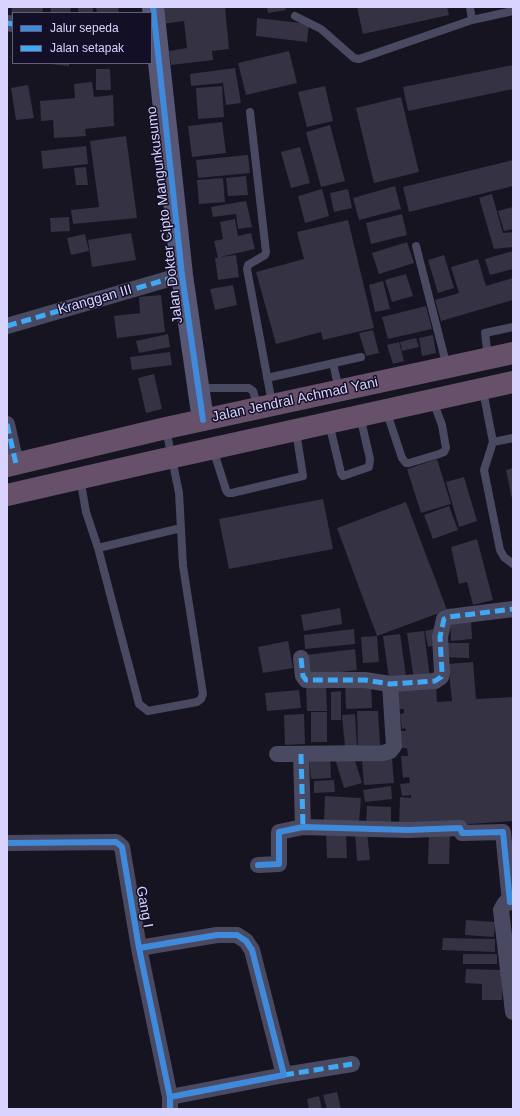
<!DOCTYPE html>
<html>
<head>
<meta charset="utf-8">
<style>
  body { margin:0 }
  #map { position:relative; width:520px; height:1116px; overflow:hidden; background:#161421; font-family:Helvetica,sans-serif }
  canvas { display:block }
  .frame { position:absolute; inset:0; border:8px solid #d9d4ff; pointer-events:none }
  .legend { position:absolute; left:12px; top:12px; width:140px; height:52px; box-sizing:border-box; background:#130f26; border:1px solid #625e7d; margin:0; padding:5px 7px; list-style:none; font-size:12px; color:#d9d4ff }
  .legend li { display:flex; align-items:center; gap:8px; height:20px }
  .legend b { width:20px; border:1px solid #625e7d }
</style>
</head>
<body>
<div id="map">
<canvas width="520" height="1116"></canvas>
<div class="frame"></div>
<ul class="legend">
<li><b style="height:5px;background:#408adc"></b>Jalur sepeda</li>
<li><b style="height:5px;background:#3fa9f5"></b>Jalan setapak</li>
</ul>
</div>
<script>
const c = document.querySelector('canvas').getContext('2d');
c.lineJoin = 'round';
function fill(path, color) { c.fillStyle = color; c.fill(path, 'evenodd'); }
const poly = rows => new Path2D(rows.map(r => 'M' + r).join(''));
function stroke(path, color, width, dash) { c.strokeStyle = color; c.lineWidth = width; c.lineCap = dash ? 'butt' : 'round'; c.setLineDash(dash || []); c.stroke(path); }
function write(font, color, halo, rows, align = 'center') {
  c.font = font + ' Helvetica,sans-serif'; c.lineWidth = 3; c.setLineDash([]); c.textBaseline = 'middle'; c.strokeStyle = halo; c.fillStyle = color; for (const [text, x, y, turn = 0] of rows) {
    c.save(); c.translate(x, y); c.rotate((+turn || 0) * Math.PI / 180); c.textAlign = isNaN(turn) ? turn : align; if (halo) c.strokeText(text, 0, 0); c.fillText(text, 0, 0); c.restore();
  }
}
const building = poly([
  [12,7,43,7,42,13,13,13,13,20,11,20],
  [51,7,71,7,70,13,50,13],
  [78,7,93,7,93,13,78,13],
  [96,7,118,7,119,13,97,13],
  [160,7,225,7,229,49,212,51,213,60,171,65,169,51,187,48,184,21,162,24],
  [267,7,285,7,286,10,268,13],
  [357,7,447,7,449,15,363,34],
  [257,18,309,24,307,42,256,36],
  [289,51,297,83,246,95,238,63],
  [40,63,69,63,69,66],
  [513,65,513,89,408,111,403,87],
  [235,68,241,103,226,105,223,83,191,86,190,74],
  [96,69,110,69,111,90,96,90],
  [92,82,94,97,113,95,114,126,85,129,86,136,54,138,53,120,41,121,40,101,75,98,74,84],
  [28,85,34,118,16,120,11,88],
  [222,86,224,117,198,119,196,88],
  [325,86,333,121,307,127,298,92],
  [401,97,419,172,374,183,356,108],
  [222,122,226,153,192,157,188,126],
  [330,125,345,181,321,187,306,132],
  [126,136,137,218,73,224,71,210,99,207,90,141],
  [86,146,88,164,43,169,41,151],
  [300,147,310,183,291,188,281,152],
  [248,155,250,173,198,178,196,160],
  [513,160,513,186,409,212,403,187],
  [86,167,88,185,76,185,74,168],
  [246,176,248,195,228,196,226,178],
  [223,178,225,202,199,204,197,180],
  [395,186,401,209,359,220,353,198],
  [322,189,329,216,305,223,298,196],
  [348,189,352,208,334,212,330,193],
  [492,194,503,233,513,232,513,247,494,249,479,198],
  [246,201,252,227,238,229,236,214,213,217,211,207],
  [513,207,513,229,504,231,498,211],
  [402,214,407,235,371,244,366,223],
  [69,217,70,231,51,232,50,218],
  [235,219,238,236,251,233,255,249,220,257,236,255,239,277,218,280,215,258,218,258,214,241,223,239,220,222],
  [348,220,374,328,323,340,321,332,276,344,256,272,304,259,297,232],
  [131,233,136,260,92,267,88,240],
  [85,234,89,251,71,255,67,238],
  [407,242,414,263,379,274,372,253],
  [513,251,513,269,490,275,485,259],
  [444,255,454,288,438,293,428,260],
  [478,259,486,286,513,278,513,300,441,321,435,300,459,293,451,267],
  [406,274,413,296,392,302,385,280],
  [383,281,390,309,375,312,369,285],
  [233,285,237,305,215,310,210,289],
  [161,295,165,332,117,338,114,316,140,313,139,297],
  [426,306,432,329,388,339,382,317],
  [373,330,379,353,366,356,359,333],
  [168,334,170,347,139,353,136,341],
  [433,335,436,353,422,356,419,338],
  [416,338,419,347,402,351,400,342],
  [399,342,404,361,393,364,387,345],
  [170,352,172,365,132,370,130,357],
  [154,374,162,409,146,413,138,378],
  [437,459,451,504,421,513,407,469],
  [513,468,513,499,512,499,506,470],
  [464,477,477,521,459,527,446,482],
  [323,499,333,549,229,569,219,519],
  [406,502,447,610,377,636,337,528],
  [449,506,458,530,433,539,424,515],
  [477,539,493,600,473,605,467,582,459,584,451,547],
  [340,608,342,624,304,631,301,615],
  [471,618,472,639,451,641,450,619],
  [354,629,355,644,305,649,304,635],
  [434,629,436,645,428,647,425,631],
  [424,631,430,678,414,680,407,633],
  [400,634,406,676,389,678,383,636],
  [377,636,379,662,363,663,361,637],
  [288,641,293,668,263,673,258,647],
  [443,643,469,643,469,658,443,657],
  [355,649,357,670,309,676,306,655],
  [473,662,476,699,460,700,513,697,513,821,399,829,400,797,411,798,411,795,402,796,400,784,410,783,409,777,403,778,401,756,408,756,407,748,401,748,400,731,406,731,405,728,402,729,400,714,404,713,404,709,397,709,395,688,436,685,437,702,452,701,448,664],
  [371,682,372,708,346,709,345,683],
  [326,685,327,711,307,711,306,686],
  [299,690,301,708,267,711,265,693],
  [341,691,341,720,331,720,331,692],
  [357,711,378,711,380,745,358,745],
  [311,712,327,712,327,742,311,742],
  [304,714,305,744,285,745,284,715],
  [355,714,357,746,345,747,342,715],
  [353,754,362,783,344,788,335,759],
  [330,756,331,778,311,779,309,757],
  [392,759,394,783,364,785,362,761],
  [334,780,335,792,314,793,314,781],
  [391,786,392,799,365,802,363,790],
  [325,796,361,798,359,822,324,820],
  [367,806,391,807,391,826,366,825],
  [326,832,346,832,347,858,327,858],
  [367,832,370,860,357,861,355,833],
  [429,832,450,833,449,864,428,864],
  [466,920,495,922,494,937,465,935],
  [443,938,495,939,495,952,442,950],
  [463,954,497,954,497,964,463,964],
  [466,969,502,970,502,1000,482,1000,482,984,465,983],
  [337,1092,341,1109,327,1109,323,1095],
  [319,1096,322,1109,309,1109,307,1099]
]);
const lane = poly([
  [470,7,472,20],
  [295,16,321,29,354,58,359,59,472,20,513,11],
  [250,112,266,252,265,255,248,265,247,269,272,403],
  [416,246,447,367],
  [488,357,485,333,513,327],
  [333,363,339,390],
  [267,378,361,357],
  [199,388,249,388,253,391,258,407],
  [483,391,493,442,513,438],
  [386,410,402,458,406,463,409,463,439,454,444,452,446,448,442,425,433,401],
  [329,423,341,473,343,476,369,467,370,459,360,416],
  [493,442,484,470,500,550,504,557,513,564],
  [213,449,226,490,228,493,232,493,303,476,296,431],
  [80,478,86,512,98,548,139,704,148,711,197,702,201,699,203,694,183,566,179,493,166,429],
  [98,548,181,528]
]);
const street = poly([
  [7,23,13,24],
  [7,326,182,275],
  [7,424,16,464],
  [301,658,303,676,306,680,365,680,390,684,435,681,441,677,442,672,440,637,444,619,449,617,513,609],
  [277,754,383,753,390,751,394,746,390,684],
  [301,754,303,827],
  [7,843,116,842,122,847,139,948,170,1097,170,1109],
  [258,865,279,864,279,832,303,827,408,830,460,828,462,833,503,832,510,902],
  [513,902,505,903,501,910,513,1012],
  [139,948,217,935,237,935,246,941,252,950,284,1075,170,1097],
  [284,1075,352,1064]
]);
const secondary = poly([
  [153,7,182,275,203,420]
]);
const highway = poly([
  [7,466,166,428,513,353],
  [7,495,151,462,513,382]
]);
const quiet = poly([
  [7,23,13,24],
  [7,326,182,275],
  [7,424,16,464],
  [301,658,303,676,306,680,365,680,390,684,435,681,441,677,442,672,440,637,444,619,449,617,513,609],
  [301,754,303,827],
  [284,1075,352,1064]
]);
const cycleway = poly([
  [153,7,182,275,203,420],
  [7,843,116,842,122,847,139,948,170,1097,170,1109],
  [258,865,279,864,279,832,303,827,408,830,460,828,462,833,503,832,510,902],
  [139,948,217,935,237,935,246,941,252,950,284,1075,170,1097]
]);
const streetNames = [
  ["Jalan Dokter Cipto Mangunkusumo",165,215,-97],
  ["Kranggan III",95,300,-16],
  ["Jalan Jendral Achmad Yani",295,400,-12],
  ["Gang I",144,907,80]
];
fill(building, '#343243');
stroke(lane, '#4a4962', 8);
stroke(street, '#4a4962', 16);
stroke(secondary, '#575674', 22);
stroke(highway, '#67516a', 22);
stroke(quiet, '#3fa9f5', 5, [10, 5]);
stroke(cycleway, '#408adc', 6);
write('14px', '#d9d4ff', '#130f26', streetNames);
</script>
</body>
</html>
